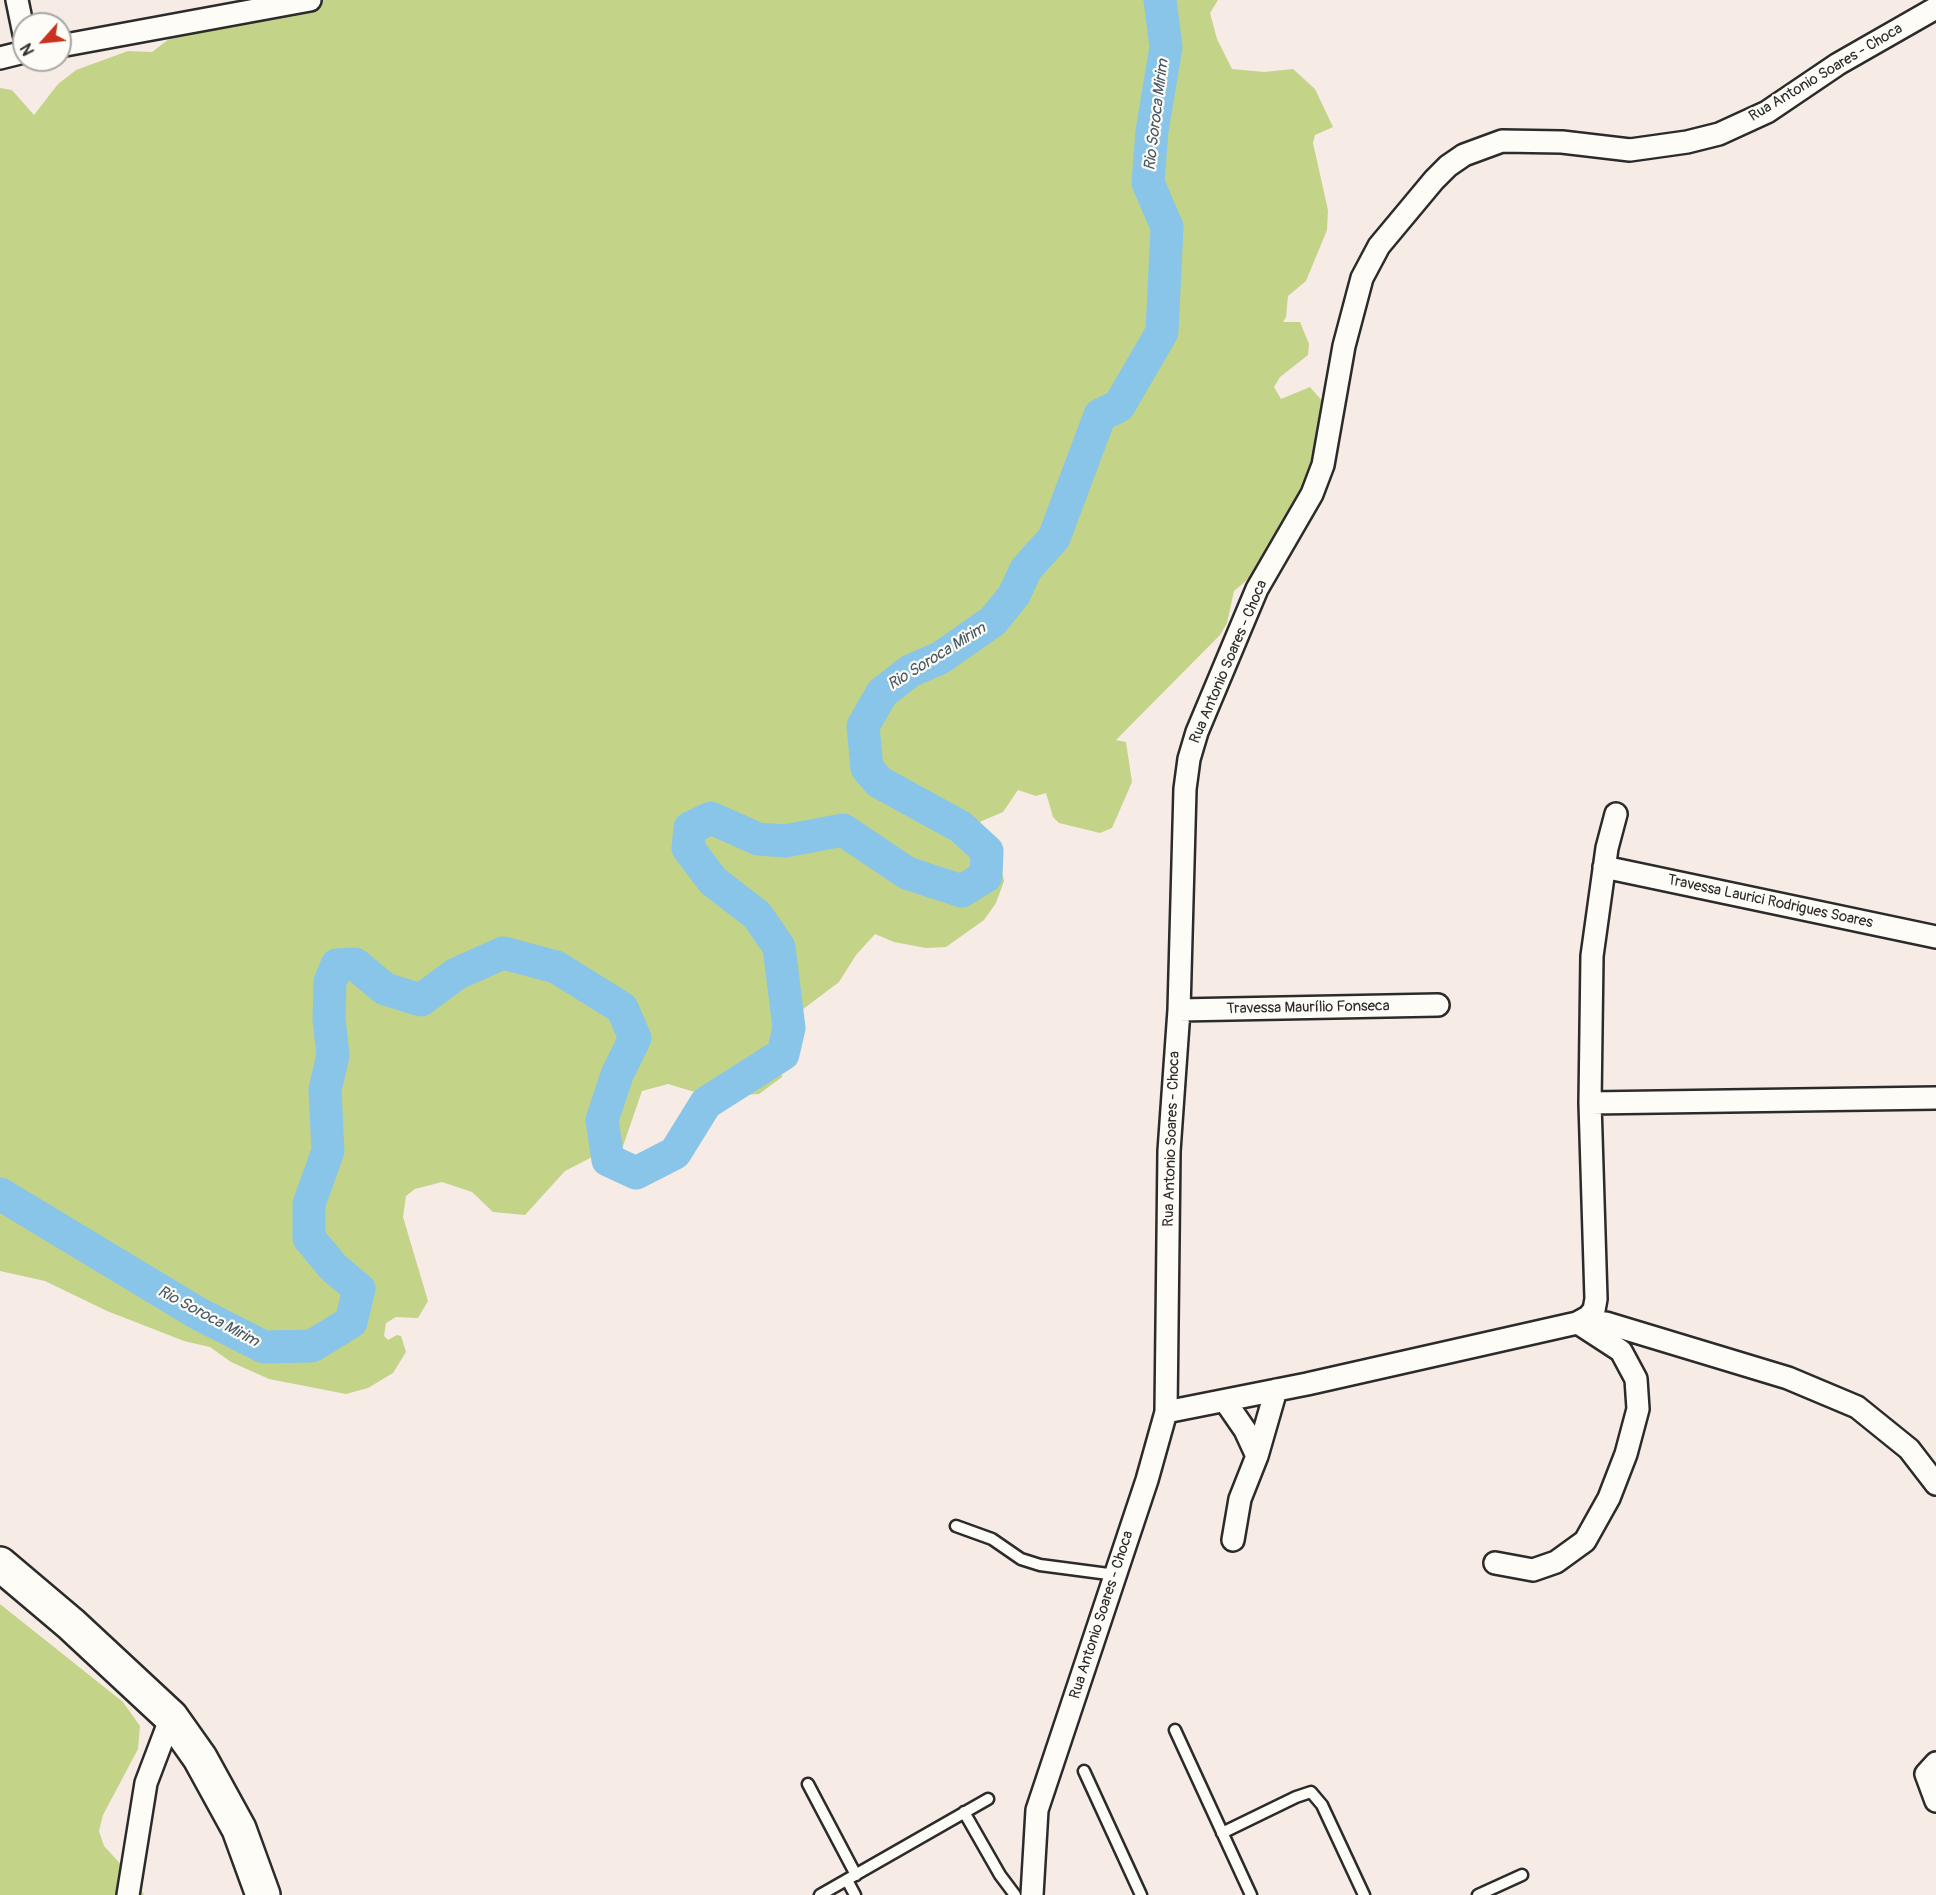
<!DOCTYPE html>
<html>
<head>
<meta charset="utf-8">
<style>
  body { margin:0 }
  #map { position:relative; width:1936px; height:1895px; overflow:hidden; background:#f7ebe5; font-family:Pangolin,sans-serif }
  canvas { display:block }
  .north { position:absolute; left:12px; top:12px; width:60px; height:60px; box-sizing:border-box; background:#fdfcf7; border:2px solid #a9a8a5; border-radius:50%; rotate:243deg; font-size:16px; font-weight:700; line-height:24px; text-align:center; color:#2b2b2b }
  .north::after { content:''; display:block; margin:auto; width:21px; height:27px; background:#c8321e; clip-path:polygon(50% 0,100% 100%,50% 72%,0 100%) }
</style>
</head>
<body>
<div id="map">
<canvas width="1936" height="1895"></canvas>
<div class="north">N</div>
</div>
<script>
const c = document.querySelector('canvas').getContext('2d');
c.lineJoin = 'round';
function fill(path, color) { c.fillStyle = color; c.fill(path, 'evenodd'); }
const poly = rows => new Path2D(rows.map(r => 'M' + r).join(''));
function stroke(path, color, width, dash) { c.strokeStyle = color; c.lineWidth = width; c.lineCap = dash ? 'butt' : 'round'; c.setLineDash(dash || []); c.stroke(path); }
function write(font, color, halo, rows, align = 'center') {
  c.font = font + ' Pangolin,sans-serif'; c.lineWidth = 4.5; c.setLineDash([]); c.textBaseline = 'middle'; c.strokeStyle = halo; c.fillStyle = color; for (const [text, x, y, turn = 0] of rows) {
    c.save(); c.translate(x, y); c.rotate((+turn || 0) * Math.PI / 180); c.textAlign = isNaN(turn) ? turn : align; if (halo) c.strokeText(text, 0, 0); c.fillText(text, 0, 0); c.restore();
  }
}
const green = poly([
  [256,0,1218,0,1210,13,1217,39,1232,69,1264,72,1293,69,1315,89,1333,127,1315,135,1313,143,1328,210,1327,230,1306,281,1288,296,1286,317,1283,322,1300,322,1309,344,1308,355,1280,377,1274,387,1281,399,1310,387,1323,402,1302,501,1279,553,1234,591,1227,623,1220,635,1116,740,1126,742,1132,782,1112,828,1100,833,1059,823,1053,817,1046,793,1036,796,1018,790,1003,812,970,826,971,832,997,853,1004,881,996,903,984,920,946,947,926,948,894,942,875,934,856,955,839,982,794,1016,784,1045,782,1077,759,1094,730,1096,698,1093,668,1084,642,1091,622,1149,594,1156,565,1171,525,1215,493,1212,472,1192,442,1182,415,1189,406,1196,403,1217,428,1301,418,1318,396,1317,386,1323,384,1336,388,1340,397,1335,401,1336,406,1352,393,1373,368,1388,346,1394,269,1379,231,1362,210,1347,184,1341,107,1311,45,1281,0,1271,0,88,12,90,34,115,58,84,76,70,128,51,152,52,169,39],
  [0,1604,123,1702,140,1726,138,1749,103,1815,99,1831,104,1846,138,1883,144,1895,0,1895]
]);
const river = poly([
  [0,1194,199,1314,264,1347,312,1346,351,1322,359,1289,333,1267,309,1238,309,1204,328,1151,325,1090,333,1055,329,1019,330,982,337,965,355,964,385,989,421,1000,456,974,503,953,556,967,622,1008,635,1038,617,1075,602,1120,608,1160,636,1173,675,1153,706,1103,783,1054,789,1028,779,947,757,915,713,881,688,848,690,828,711,818,758,839,785,841,843,830,907,873,934,882,962,891,986,876,987,851,961,827,879,782,867,768,863,726,882,693,910,671,940,658,993,621,1014,595,1026,569,1054,538,1100,415,1119,406,1162,332,1167,227,1148,183,1152,131,1166,47,1160,0]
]);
const lane = poly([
  [956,1526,992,1539,1021,1559,1040,1565,1116,1575],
  [1175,1730,1251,1895],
  [1084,1771,1141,1895],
  [808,1784,856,1875],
  [964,1812,1000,1875,1015,1895],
  [1222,1833,1296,1797,1311,1792,1322,1805,1364,1895],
  [847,1880,855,1895],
  [820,1895,988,1799],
  [1478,1895,1522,1875]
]);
const street = poly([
  [17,0,24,34],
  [60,46,310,0],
  [0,58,24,52],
  [1604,867,1936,937],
  [1179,1010,1438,1005],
  [1590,1103,1936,1098],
  [1577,1323,1588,1317,1594,1310,1596,1299,1590,1103,1592,956,1607,848,1616,814],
  [1225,1401,1245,1430,1257,1456],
  [1166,1412,1307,1384,1577,1323,1606,1323,1788,1378,1857,1407,1909,1449,1936,1484],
  [1233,1540,1240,1499,1257,1456,1276,1390],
  [1495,1563,1533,1570,1556,1562,1585,1541,1609,1498,1626,1454,1638,1409,1636,1379,1621,1351,1578,1323],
  [1936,1763,1926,1774,1936,1801],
  [128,1895,146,1783,171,1717],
  [1032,1895,1037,1810,1147,1480,1166,1412,1169,1151,1179,1010,1185,789,1189,759,1197,732,1257,589,1312,494,1323,465,1344,346,1362,278,1379,246,1434,180,1448,166,1464,155,1502,141,1562,142,1630,150,1687,142,1719,134,1767,112,1838,64,1936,8]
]);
const primary = poly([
  [0,1564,71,1624,171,1717,200,1758,239,1829,263,1895]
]);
const streetNames = [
  ["Rua Antonio Soares - Choca",1826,73,-31],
  ["Rua Antonio Soares - Choca",1229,662,-67],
  ["Travessa Laurici Rodrigues Soares",1770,902,12],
  ["Travessa Maurílio Fonseca",1308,1008,-1],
  ["Rua Antonio Soares - Choca",1172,1139,-88],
  ["Rua Antonio Soares - Choca",1102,1615,-72]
];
const waterNames = [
  ["Rio Soroca Mirim",1157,115,-83],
  ["Rio Soroca Mirim",937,657,-32],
  ["Rio Soroca Mirim",208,1317,28]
];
fill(green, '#c3d489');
stroke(river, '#88c5e8', 33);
stroke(lane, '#2b2b2b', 15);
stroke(street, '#2b2b2b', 26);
stroke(primary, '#2b2b2b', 38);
stroke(lane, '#fdfcf7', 10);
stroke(street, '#fdfcf7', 21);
stroke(primary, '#fdfcf7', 33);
write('15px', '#2b2b2b', '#fdfcf7', streetNames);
write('italic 16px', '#475964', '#fdfcf7', waterNames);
</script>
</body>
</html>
